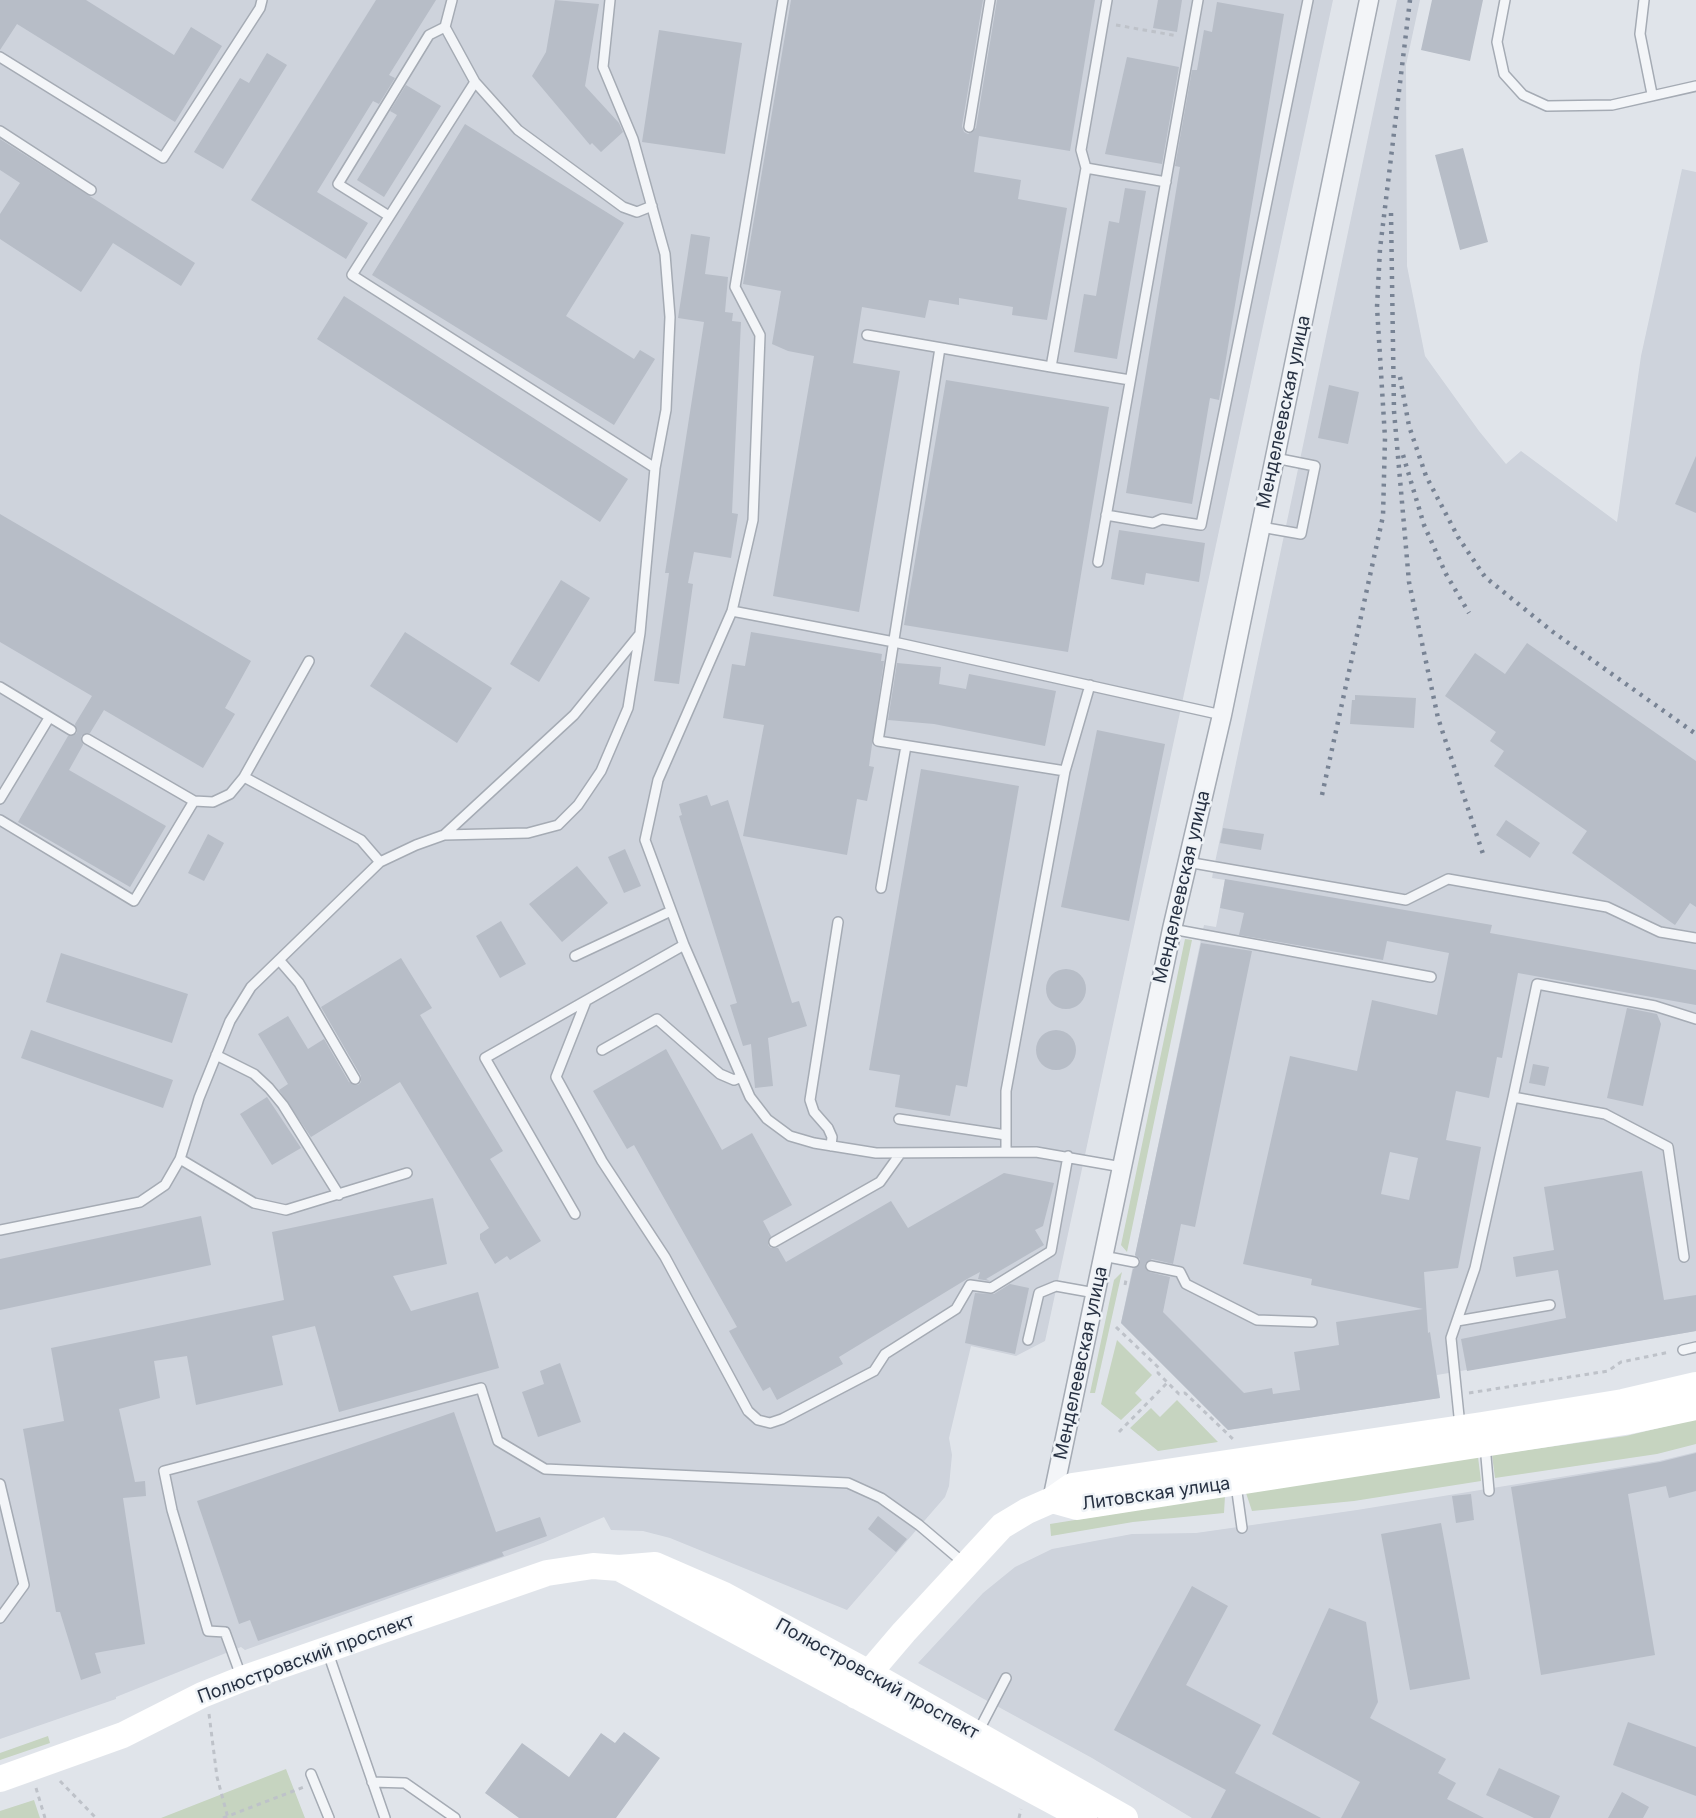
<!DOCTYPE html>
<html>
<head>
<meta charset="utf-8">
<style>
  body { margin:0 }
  canvas { display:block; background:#e0e4ea }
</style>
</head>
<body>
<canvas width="1696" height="1818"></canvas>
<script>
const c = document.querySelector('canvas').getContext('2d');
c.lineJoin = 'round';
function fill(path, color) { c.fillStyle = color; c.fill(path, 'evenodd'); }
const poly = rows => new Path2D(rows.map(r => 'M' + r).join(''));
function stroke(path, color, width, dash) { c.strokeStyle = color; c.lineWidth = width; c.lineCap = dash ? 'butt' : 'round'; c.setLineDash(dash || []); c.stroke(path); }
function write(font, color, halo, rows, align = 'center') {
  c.font = font + ' Inter,sans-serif'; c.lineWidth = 5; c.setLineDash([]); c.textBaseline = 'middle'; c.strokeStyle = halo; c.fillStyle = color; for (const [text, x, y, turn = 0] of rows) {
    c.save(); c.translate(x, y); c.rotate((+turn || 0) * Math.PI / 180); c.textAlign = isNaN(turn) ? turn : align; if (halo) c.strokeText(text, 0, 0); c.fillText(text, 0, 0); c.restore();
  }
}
const built = poly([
  [0,0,1333,0,1045,1341,1016,1356,971,1346,949,1438,952,1455,949,1486,945,1497,847,1610,670,1538,643,1531,611,1530,604,1517,543,1543,245,1650,241,1647,116,1697,116,1699,0,1739],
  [1397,0,1420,0,1406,65,1407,266,1425,356,1479,431,1506,464,1521,451,1617,522,1641,356,1682,169,1696,172,1696,1331,1437,1375,1440,1398,1228,1430,1121,1323,1204,925,1216,927,1225,880,1212,878,1214,867],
  [1696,1452,1696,1818,1192,1818,1092,1758,918,1663,983,1593,1015,1567,1052,1549,1132,1534,1196,1533,1357,1510,1659,1461]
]);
const green = poly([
  [1185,939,1192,940,1127,1252,1121,1245],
  [1122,1272,1095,1393,1090,1393,1114,1280],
  [1117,1340,1152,1375,1135,1393,1142,1400,1121,1420,1101,1404],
  [1177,1400,1218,1442,1158,1451,1130,1428,1151,1408,1160,1417],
  [1696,1419,1696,1444,1657,1454,1495,1478,1492,1455,1626,1436],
  [1478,1457,1481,1481,1354,1501,1252,1511,1246,1493],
  [1225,1496,1224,1513,1133,1522,1051,1536,1050,1524],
  [48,1736,50,1743,0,1760,0,1753],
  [286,1769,305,1818,161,1818],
  [34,1800,40,1818,0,1818,0,1811]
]);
const building = poly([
  [0,0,86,0,174,55,191,27,222,46,175,122,17,24,0,50],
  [376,0,436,0,389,75,395,78,379,104,373,101,317,192,368,223,346,259,251,200],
  [555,0,599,4,585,86,619,123,623,132,601,152,592,143,590,145,532,76,546,52],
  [791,0,983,0,962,126,964,132,968,134,976,128,997,0,1095,0,1070,151,979,136,974,172,1021,180,1018,199,1067,208,1047,320,1012,315,1013,307,959,298,959,305,929,300,925,318,862,307,853,363,900,371,859,612,773,596,814,356,788,351,772,344,781,291,743,284],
  [1158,0,1182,0,1177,32,1153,28],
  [1432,0,1483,0,1470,61,1421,50],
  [1217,2,1284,14,1219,400,1210,398,1192,504,1126,493,1180,167,1175,166,1192,70,1197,70,1204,30,1212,32],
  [659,30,742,43,725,154,642,142],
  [267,53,287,65,223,169,194,152,240,78,249,83],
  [1127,57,1179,67,1162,164,1105,154],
  [406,85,441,106,384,197,357,180,397,115,390,111],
  [465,124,624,223,566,316,634,359,640,350,655,359,614,425,372,275],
  [0,139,195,263,181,286,113,243,81,292,0,239,0,214,20,183,0,170],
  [1463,148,1488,242,1460,250,1435,155],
  [1125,188,1146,191,1117,359,1074,352,1084,294,1096,296,1109,221,1119,223],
  [691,234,710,237,705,274,728,277,725,312,733,313,732,321,741,322,732,513,738,514,731,558,694,552,688,583,693,584,679,684,654,681,669,573,665,573,704,322,678,318],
  [344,296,628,479,600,522,317,339],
  [946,380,1109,407,1068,652,904,625],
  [1329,385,1359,392,1348,444,1318,438],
  [1696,456,1696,513,1675,504],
  [0,514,251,661,225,708,235,714,203,768,104,710,90,733,81,736,83,745,69,770,166,826,130,887,18,822,68,736,77,733,75,724,92,696,0,642],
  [1119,530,1205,543,1199,582,1146,573,1144,585,1111,579],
  [561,580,590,598,539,682,510,664],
  [405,632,492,688,457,743,370,686],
  [751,632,882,654,881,661,884,661,869,766,874,767,867,801,857,799,847,855,743,836,764,725,723,718,732,664,745,666],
  [1527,643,1696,761,1696,907,1690,903,1675,925,1572,853,1587,831,1494,766,1504,751,1490,741,1496,732,1445,696,1475,653,1505,674],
  [897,663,941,667,939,684,966,689,969,674,1056,691,1045,746,934,724,888,720],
  [1355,695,1416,698,1414,728,1350,724,1352,700,1355,700],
  [1097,730,1165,744,1129,921,1061,907],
  [921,769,1019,786,967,1087,956,1085,950,1116,895,1107,900,1075,869,1070],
  [707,795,711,806,728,800,792,1003,799,1001,807,1026,768,1038,773,1086,755,1088,751,1044,743,1046,730,1005,737,1003,679,816,682,815,679,804],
  [1506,820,1540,843,1530,858,1496,835],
  [1223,828,1264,834,1261,850,1220,843],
  [208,834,224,843,204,881,188,873],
  [625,849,641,886,624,893,608,857],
  [577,866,608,903,562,942,529,904],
  [1225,879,1492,925,1490,933,1696,970,1696,1005,1518,973,1502,1058,1497,1057,1489,1098,1456,1091,1446,1140,1481,1147,1458,1268,1424,1272,1428,1333,1430,1332,1440,1398,1228,1430,1121,1323,1133,1269,1140,1264,1140,1259,1135,1255,1201,943,1252,951,1195,1227,1181,1224,1173,1264,1152,1259,1145,1264,1149,1272,1170,1277,1163,1312,1244,1393,1272,1388,1273,1394,1300,1390,1294,1352,1339,1345,1336,1322,1423,1309,1311,1285,1312,1279,1243,1264,1290,1056,1357,1071,1372,1000,1437,1015,1449,953,1387,941,1383,960,1239,935,1244,913,1220,908],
  [1390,1152,1418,1158,1409,1200,1381,1194],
  [501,921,526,964,500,978,476,936],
  [61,953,188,994,172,1043,46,1002],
  [401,958,432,1008,420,1015,503,1151,490,1159,541,1241,510,1260,507,1256,495,1264,480,1239,480,1234,489,1228,400,1082,311,1137,279,1090,288,1084,258,1034,288,1016,308,1049,324,1039,349,1082,358,1085,361,1082,361,1076,321,1007],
  '1046 989a20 20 0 1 1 40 0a20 20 0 1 1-40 0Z',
  [1627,1008,1657,1014,1661,1024,1643,1106,1607,1098],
  [31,1030,173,1080,163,1108,21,1058],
  '1036 1050a20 20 0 1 1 40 0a20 20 0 1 1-40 0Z',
  [666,1049,722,1150,752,1133,792,1205,763,1221,771,1236,768,1245,771,1248,778,1248,786,1262,891,1201,908,1228,1004,1173,1054,1183,1043,1226,1035,1230,1044,1245,986,1279,990,1281,978,1279,980,1272,967,1279,839,1357,843,1364,777,1400,770,1387,763,1391,729,1331,737,1327,634,1145,627,1149,593,1091],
  [1533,1064,1549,1067,1545,1086,1529,1083],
  [267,1097,301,1148,272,1165,240,1114],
  [1642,1171,1664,1300,1696,1295,1696,1331,1467,1371,1461,1339,1566,1318,1558,1270,1516,1277,1513,1257,1554,1250,1544,1187],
  [433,1198,447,1264,393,1276,411,1311,478,1292,499,1368,339,1412,315,1326,272,1336,283,1385,196,1405,187,1356,154,1361,160,1398,119,1409,135,1482,145,1481,146,1496,123,1498,145,1644,95,1653,101,1673,81,1680,60,1612,56,1612,23,1429,64,1421,51,1348,284,1300,272,1232],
  [201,1216,211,1265,0,1310,0,1259],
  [1010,1284,1029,1288,1015,1354,965,1343,975,1293,994,1294],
  [560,1363,581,1422,538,1437,522,1392,544,1384,540,1371],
  [454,1412,496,1532,540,1517,547,1536,502,1552,504,1556,258,1641,250,1620,239,1624,197,1501],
  [1696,1453,1696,1491,1669,1498,1666,1486,1628,1494,1655,1655,1541,1675,1511,1487,1660,1462],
  [1471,1494,1474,1520,1456,1523,1452,1496],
  [878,1516,907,1539,896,1552,868,1529],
  [1441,1523,1470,1679,1410,1690,1381,1534],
  [1192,1586,1228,1606,1186,1685,1261,1725,1235,1773,1321,1818,1211,1818,1226,1790,1114,1730],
  [1329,1608,1366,1622,1378,1702,1370,1718,1446,1759,1438,1773,1456,1783,1447,1799,1484,1818,1341,1818,1360,1782,1272,1734],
  [1628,1722,1696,1747,1696,1796,1613,1765],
  [624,1732,660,1758,616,1818,519,1818,485,1793,522,1743,569,1777,601,1733,615,1743],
  [1499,1768,1560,1796,1550,1818,1534,1818,1486,1795],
  [1622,1792,1649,1807,1643,1818,1608,1818]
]);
const path = poly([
  [1116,25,1178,36],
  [1125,1285,1126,1280],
  [1116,1327,1159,1368,1158,1373,1179,1394,1185,1393,1235,1441],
  [1469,1393,1608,1371,1621,1362,1670,1352],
  [1119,1432,1168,1382],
  [209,1714,217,1777,228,1818],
  [60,1781,96,1818],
  [36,1788,45,1818],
  [223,1818,304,1787],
  [1019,1818,1021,1809]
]);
const lane = poly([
  [452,0,445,27,475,82,518,130,623,207,637,212,652,206],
  [610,0,603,67,633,139,665,254,670,317,666,410,655,468],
  [783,0,735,287,760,335,753,520,732,611,658,780,645,840,684,945,750,1097,767,1119,790,1136,814,1143,876,1153,1036,1152,1122,1167],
  [1505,0,1497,42,1504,74,1523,95,1547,106,1612,105,1696,86],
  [1644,0,1640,34,1652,94],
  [0,57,163,158,260,8,262,0],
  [969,127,990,0],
  [0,131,91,190],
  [1086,168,1081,150,1107,0],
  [389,216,338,184,429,35,445,27],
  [867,335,1051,367],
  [940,348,878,741,1065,771],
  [1130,380,1051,367,1086,168,1166,182],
  [1106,515,1153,523,1162,519,1201,525,1308,0],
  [1261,527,1301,534,1315,466,1275,458],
  [1098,562,1198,0],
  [732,611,894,642,1222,715],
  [0,687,71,730],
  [87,739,194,801,213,802,230,794,244,777,309,661],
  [244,777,361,840,380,862],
  [0,799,49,718],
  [0,820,134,901,194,801],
  [444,835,574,715,639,635],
  [1187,862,1406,900,1448,879,1607,907,1660,932,1696,938],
  [881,888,906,746],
  [1172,929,1431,977],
  [575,956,671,911],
  [280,961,299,983,355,1079],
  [586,1001,556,1077,602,1161,665,1257,748,1411,758,1420,770,1423,782,1419,874,1371,885,1354,956,1309,970,1285,991,1288,1051,1251,1068,1156],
  [602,1050,657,1019,720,1074,734,1080,741,1077],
  [216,1055,254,1074,269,1088,283,1105,339,1195],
  [1513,1097,1537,984,1655,1006,1696,1019],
  [899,1119,1006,1135],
  [831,1146,832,1137,828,1128,814,1112,810,1100,838,922],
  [1006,1152,1006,1091,1065,771,1090,685],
  [180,1159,254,1203,286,1210,407,1173],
  [575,1214,485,1058,684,945],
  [0,1230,140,1202,165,1185,180,1159,199,1098,230,1021,251,987,380,862,416,845,444,835,528,833,558,825,578,805,601,771,628,708,640,633,655,468,352,275,475,82],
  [774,1242,880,1182,900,1154],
  [1103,1256,1134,1262],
  [1151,1266,1180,1272,1186,1284,1257,1320,1312,1322],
  [1457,1321,1550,1305],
  [1028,1340,1039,1293,1056,1286,1095,1293],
  [1683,1350,1696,1347],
  [1460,1426,1451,1338,1475,1268,1513,1097,1605,1114,1668,1147,1684,1257],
  [1485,1445,1489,1491],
  [0,1484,24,1585,0,1618],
  [1236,1485,1242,1528],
  [327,1650,385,1818],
  [241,1676,225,1632,208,1631,172,1510,164,1471,481,1388,498,1441,545,1469,848,1483,881,1498,919,1525,965,1564],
  [978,1732,1006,1678],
  [311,1774,329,1818],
  [372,1782,405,1783,455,1818]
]);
const street = poly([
  [1052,1500,1172,929,1222,715,1369,0]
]);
const secondary = poly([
  [1052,1500,1077,1507,1625,1422,1696,1407],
  [619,1568,1084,1818],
  [856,1696,869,1673,904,1632,1002,1526,1027,1511,1052,1500,1072,1486,1482,1425,1623,1402,1696,1385],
  [0,1779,123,1735,202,1695,242,1679,547,1573,593,1566,619,1568,655,1565,724,1595,869,1673,1125,1818]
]);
const rail = poly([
  [1391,213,1394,411,1409,582,1438,718,1483,854],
  [1400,377,1409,426,1426,476,1458,537,1485,577,1553,632,1696,734],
  [1403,455,1424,525,1446,574,1469,613],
  [1322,795,1383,516,1385,438,1377,307,1380,249,1410,0]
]);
const streetNames = [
  ["Менделеевская улица",1284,412,-78],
  ["Менделеевская улица",1182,887,-77],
  ["Менделеевская улица",1081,1363,-78],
  ["Литовская улица",1156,1494,-8],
  ["Полюстровский проспект",306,1659,-20],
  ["Полюстровский проспект",877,1679,29]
];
fill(built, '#ced3dc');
fill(green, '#c6d4c0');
fill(building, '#b7bdc7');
stroke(lane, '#a5abb4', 12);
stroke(street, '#a5abb4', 21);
stroke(path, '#bec2c9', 3, [4.5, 4.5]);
stroke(lane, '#f3f5f8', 9);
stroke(street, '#f3f5f8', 18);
stroke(secondary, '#fff', 26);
stroke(rail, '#788394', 4.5, [3, 6]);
write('18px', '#273142', '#eff3f7', streetNames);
</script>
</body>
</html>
